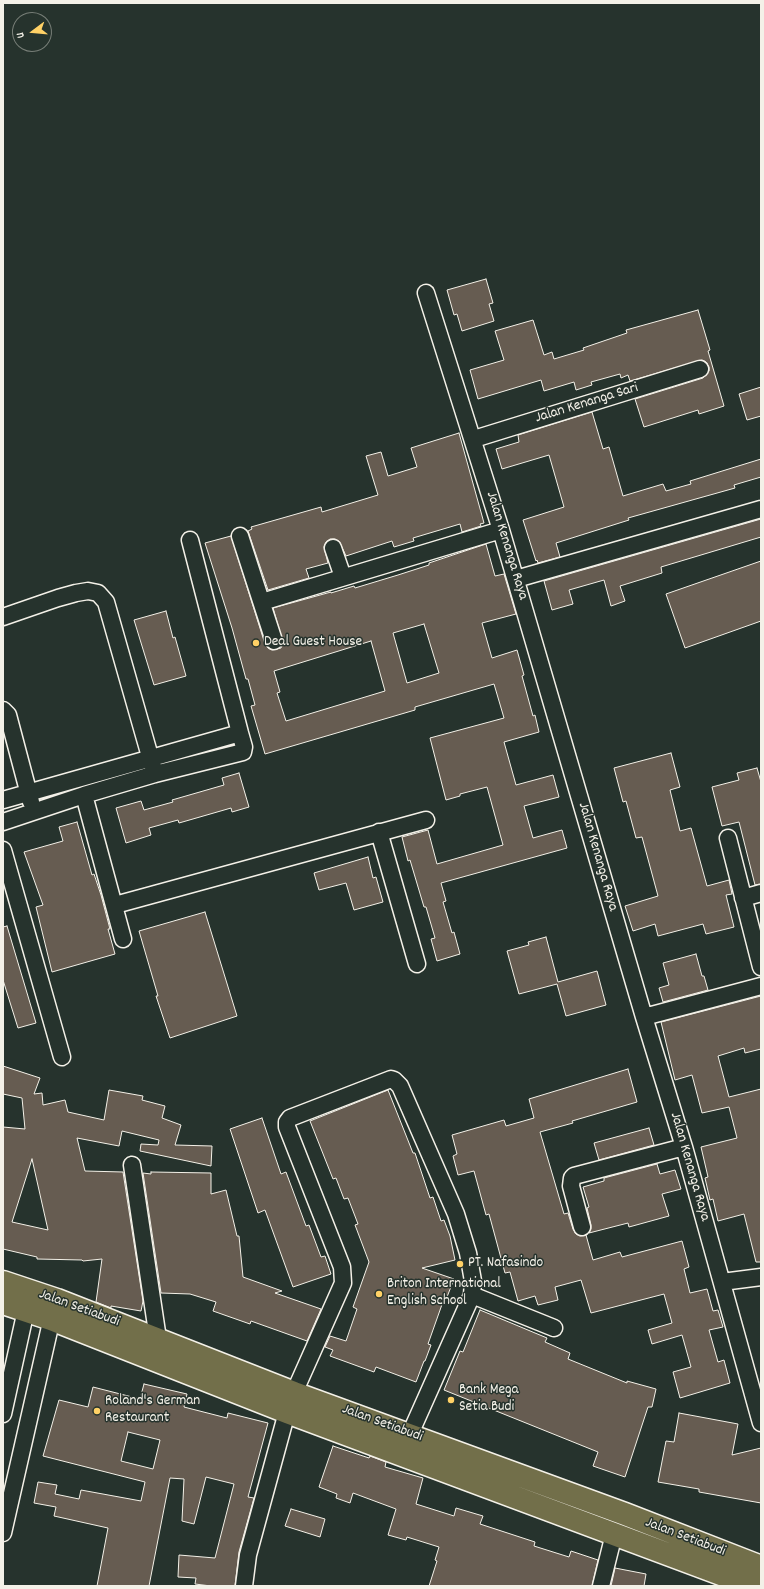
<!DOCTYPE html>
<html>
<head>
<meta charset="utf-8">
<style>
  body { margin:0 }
  #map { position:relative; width:764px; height:1589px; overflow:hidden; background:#26332d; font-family:Dekko,sans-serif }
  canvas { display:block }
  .frame { position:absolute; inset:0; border:4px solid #f4f1e8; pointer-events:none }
  .north { position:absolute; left:12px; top:12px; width:40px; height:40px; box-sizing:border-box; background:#26332d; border:1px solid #787f78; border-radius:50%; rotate:254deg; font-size:11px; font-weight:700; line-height:16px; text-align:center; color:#f4f1e8 }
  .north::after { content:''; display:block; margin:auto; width:14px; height:18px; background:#ffd166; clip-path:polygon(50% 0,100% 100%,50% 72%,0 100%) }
</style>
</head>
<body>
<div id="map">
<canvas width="764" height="1589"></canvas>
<div class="frame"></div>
<div class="north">U</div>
</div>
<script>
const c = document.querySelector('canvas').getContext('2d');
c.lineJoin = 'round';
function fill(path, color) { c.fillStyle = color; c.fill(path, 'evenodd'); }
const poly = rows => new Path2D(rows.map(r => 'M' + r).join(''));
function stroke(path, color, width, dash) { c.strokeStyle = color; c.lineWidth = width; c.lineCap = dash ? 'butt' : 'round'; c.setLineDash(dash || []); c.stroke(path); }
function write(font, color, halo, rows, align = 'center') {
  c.font = font + ' Dekko,sans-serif'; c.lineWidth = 3; c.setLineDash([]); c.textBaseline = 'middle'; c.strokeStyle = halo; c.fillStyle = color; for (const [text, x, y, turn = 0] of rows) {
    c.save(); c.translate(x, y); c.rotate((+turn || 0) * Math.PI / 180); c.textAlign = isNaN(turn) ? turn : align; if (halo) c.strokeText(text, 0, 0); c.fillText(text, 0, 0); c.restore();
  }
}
const building = poly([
  [486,279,493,303,489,304,494,321,462,331,457,314,454,315,447,290,486,279],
  [698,310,710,350,708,351,724,406,699,414,698,410,644,427,635,399,703,378,709,371,709,367,706,362,702,360,630,381,628,375,621,378,620,374,591,382,592,385,576,390,574,382,544,391,541,380,478,399,470,370,504,360,495,331,533,320,544,355,552,352,554,359,584,350,583,348,627,333,626,330,698,310],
  [761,387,761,416,747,420,739,394,761,387],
  [592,412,603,449,609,447,623,496,663,484,666,491,691,484,690,481,761,459,761,477,734,485,735,488,628,518,629,520,556,543,560,557,538,563,537,560,536,561,523,520,564,507,549,455,502,469,496,449,519,442,518,435,592,412],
  [459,433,484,523,480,524,481,526,462,532,460,524,413,538,414,541,394,547,392,541,346,556,339,541,335,539,330,539,326,542,324,547,328,563,306,569,309,578,268,590,248,531,252,529,251,527,321,507,322,512,378,495,366,456,381,452,388,476,417,467,411,448,459,433],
  [761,519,761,537,661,567,662,573,620,586,625,601,611,606,604,580,569,590,573,604,552,610,544,581,761,519],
  [231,536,265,644,268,648,272,650,281,648,283,643,273,608,331,592,331,593,354,586,355,588,398,575,429,565,429,563,486,544,495,576,504,574,516,614,482,623,492,658,517,650,524,675,522,676,533,716,535,715,539,732,504,742,516,785,553,775,559,797,524,806,533,838,562,830,567,848,441,883,446,901,443,902,452,933,454,932,460,954,437,961,431,939,435,938,426,907,424,907,410,860,408,861,402,837,428,830,437,864,503,845,487,787,460,794,460,796,446,800,430,738,504,718,494,684,415,707,415,710,265,754,251,706,255,705,248,679,246,679,232,628,205,543,231,536],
  [424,624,439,673,407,683,393,633,424,624],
  [371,641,385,691,286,721,277,693,280,692,274,671,371,641],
  [761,561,761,621,685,648,666,594,761,561],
  [166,611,173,638,175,637,186,676,154,685,134,620,166,611],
  [671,753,680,787,670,790,680,831,691,828,707,886,729,880,732,894,726,895,734,927,706,934,703,924,658,936,655,924,633,931,625,906,658,896,642,837,636,838,626,801,623,802,614,768,671,753],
  [757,768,761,782,761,884,755,885,739,822,722,826,712,787,739,780,737,773,757,768],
  [239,773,249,807,232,812,231,808,179,823,178,820,149,828,151,835,126,843,116,808,141,801,144,810,173,802,172,800,224,785,222,778,239,773],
  [77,822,92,875,94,874,101,895,110,929,108,929,115,954,52,972,36,907,43,905,24,852,63,841,59,827,77,822],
  [368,857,373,878,376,877,383,902,354,910,346,883,319,890,314,873,368,857],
  [205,912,237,1016,170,1038,156,996,158,996,139,931,205,912],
  [7,926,36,1023,18,1028,3,980,3,927,7,926],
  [546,937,558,982,597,971,606,1005,566,1016,557,984,519,994,507,951,529,945,528,942,546,937],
  [696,954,702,976,704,976,708,990,663,1002,659,988,669,985,663,963,696,954],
  [761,996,761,1049,745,1053,744,1048,718,1056,729,1097,761,1089,761,1262,756,1262,744,1214,718,1221,713,1199,710,1200,705,1178,708,1177,701,1147,737,1138,729,1107,702,1113,692,1075,675,1080,661,1022,761,996],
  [3,1066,40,1078,34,1094,42,1093,43,1105,65,1100,68,1112,104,1120,109,1090,143,1096,142,1100,165,1106,162,1118,181,1125,175,1145,212,1146,211,1166,140,1151,141,1144,158,1145,159,1140,122,1131,119,1146,77,1138,85,1171,123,1172,143,1301,141,1311,111,1306,111,1308,96,1302,102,1259,83,1261,82,1260,37,1259,37,1257,3,1249,3,1127,25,1129,22,1098,3,1094,3,1066],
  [32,1159,48,1230,12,1222,32,1159],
  [628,1069,637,1102,572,1121,573,1123,540,1132,564,1214,568,1213,573,1229,576,1234,580,1236,586,1235,593,1260,620,1252,622,1257,682,1241,689,1267,684,1269,690,1293,707,1289,713,1311,718,1310,723,1327,709,1330,718,1362,724,1360,730,1383,680,1398,673,1372,691,1367,682,1335,652,1344,648,1330,672,1323,664,1294,591,1313,581,1280,555,1287,558,1300,538,1305,535,1296,518,1301,510,1272,505,1273,489,1214,486,1215,474,1171,458,1175,453,1156,457,1154,452,1135,504,1120,506,1126,534,1118,529,1099,628,1069],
  [388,1090,413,1153,415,1153,430,1198,433,1197,441,1221,444,1220,450,1236,455,1260,422,1268,454,1279,447,1297,445,1296,428,1344,431,1345,425,1361,424,1361,416,1382,376,1367,374,1372,330,1356,333,1350,325,1347,330,1336,346,1341,357,1309,353,1307,369,1262,355,1225,358,1224,348,1198,344,1199,336,1178,333,1179,310,1121,388,1090],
  [262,1118,281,1174,286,1172,306,1226,309,1225,321,1257,325,1256,331,1274,293,1287,265,1210,258,1213,230,1129,262,1118],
  [649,1128,654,1145,599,1160,594,1143,649,1128],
  [657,1164,660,1174,675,1170,681,1189,662,1194,669,1216,629,1227,628,1223,589,1233,591,1229,591,1225,587,1208,589,1207,583,1187,604,1181,604,1178,657,1164],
  [151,1172,211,1173,211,1194,226,1190,237,1236,239,1236,243,1277,282,1291,275,1293,321,1309,307,1341,251,1321,250,1324,213,1311,216,1302,190,1294,161,1293,143,1173,151,1174,151,1172],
  [480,1310,547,1338,545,1342,570,1353,568,1359,627,1383,627,1381,656,1389,652,1407,648,1407,625,1477,593,1466,598,1452,444,1390,460,1351,463,1352,480,1310],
  [144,1384,187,1394,184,1407,227,1418,228,1413,268,1423,248,1497,254,1498,239,1552,235,1586,211,1586,195,1584,196,1578,178,1577,179,1555,215,1558,234,1484,206,1477,194,1524,182,1521,184,1479,170,1478,149,1586,97,1586,108,1528,54,1516,56,1507,34,1503,38,1482,57,1485,55,1494,79,1499,81,1490,141,1501,145,1482,43,1456,59,1400,88,1407,93,1387,140,1399,144,1384],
  [128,1432,160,1440,153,1469,121,1461,128,1432],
  [679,1413,738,1424,732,1455,761,1448,761,1503,699,1492,699,1489,658,1482,666,1441,674,1442,679,1413],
  [333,1446,369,1458,370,1456,386,1462,385,1467,423,1478,416,1504,454,1516,456,1508,483,1516,480,1524,535,1542,534,1546,569,1557,571,1551,598,1560,592,1586,429,1586,437,1561,435,1560,439,1547,407,1537,406,1540,388,1535,396,1509,353,1493,350,1503,336,1498,337,1494,319,1487,333,1446],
  [291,1509,325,1519,320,1537,285,1526,291,1509],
  [615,1568,646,1574,644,1586,611,1586,615,1568]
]);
const minor = poly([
  [426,293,501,530,644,1017,684,1147,761,1423],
  [474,439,700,369],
  [240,536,274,641],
  [333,548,343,577],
  [516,579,761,509],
  [262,602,501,530],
  [3,617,58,598,76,593,88,591,98,593,106,602,155,774],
  [3,710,8,715,31,802],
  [84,795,123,939],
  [3,800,240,733],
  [3,822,84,795,155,774,243,752,244,747,240,733,190,540],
  [379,832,417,964],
  [728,838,761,967],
  [3,850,62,1057],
  [743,898,761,893],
  [115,905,426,820],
  [644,1017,761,986],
  [132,1165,158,1339],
  [582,1227,571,1186,572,1178,574,1176,684,1147],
  [722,1282,761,1277],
  [472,1295,554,1328],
  [3,1414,28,1301],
  [3,1533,54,1309],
  [244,1586,248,1555,287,1412,294,1393,343,1283,342,1267,287,1127,287,1122,290,1118,391,1079,394,1080,400,1086,456,1214,468,1253,473,1281,472,1295,410,1434],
  [601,1586,614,1534]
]);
const primary = poly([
  [3,1282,57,1300,294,1393,625,1514,761,1567],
  [3,1303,51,1319,287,1412,753,1586]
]);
const markers = [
  [256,643,4,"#ffd166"],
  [460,1264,4,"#ffd166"],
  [379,1294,4,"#ffd166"],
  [451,1400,4,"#ffd166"],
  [97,1411,4,"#ffd166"]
];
const streetNames = [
  ["Jalan Kenanga Sari",587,404,-17],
  ["Jalan Kenanga Raya",506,546,73],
  ["Jalan Kenanga Raya",597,857,74],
  ["Jalan Kenanga Raya",689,1167,74],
  ["Jalan Setiabudi",79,1309,20],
  ["Jalan Setiabudi",382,1424,20],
  ["Jalan Setiabudi",685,1538,21]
];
const poiNames = [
  ["Deal Guest House",264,643],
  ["PT. Nafasindo",468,1264],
  ["Briton International",387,1285],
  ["English School",387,1302],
  ["Bank Mega",459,1391],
  ["Setia Budi",459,1408],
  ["Roland's German",105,1402],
  ["Restaurant",105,1419]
];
fill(building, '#665c51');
stroke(building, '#f4f1e8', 1);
stroke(minor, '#f4f1e8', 19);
stroke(primary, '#f4f1e8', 25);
stroke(minor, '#26332d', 16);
stroke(primary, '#726f4a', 22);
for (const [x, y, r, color] of markers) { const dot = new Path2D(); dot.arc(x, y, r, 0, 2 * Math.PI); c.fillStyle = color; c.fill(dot); stroke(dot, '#26332d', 1.5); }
write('15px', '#f4f1e8', '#26332d', streetNames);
write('15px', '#f4f1e8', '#26332d', poiNames, 'left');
</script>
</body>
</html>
